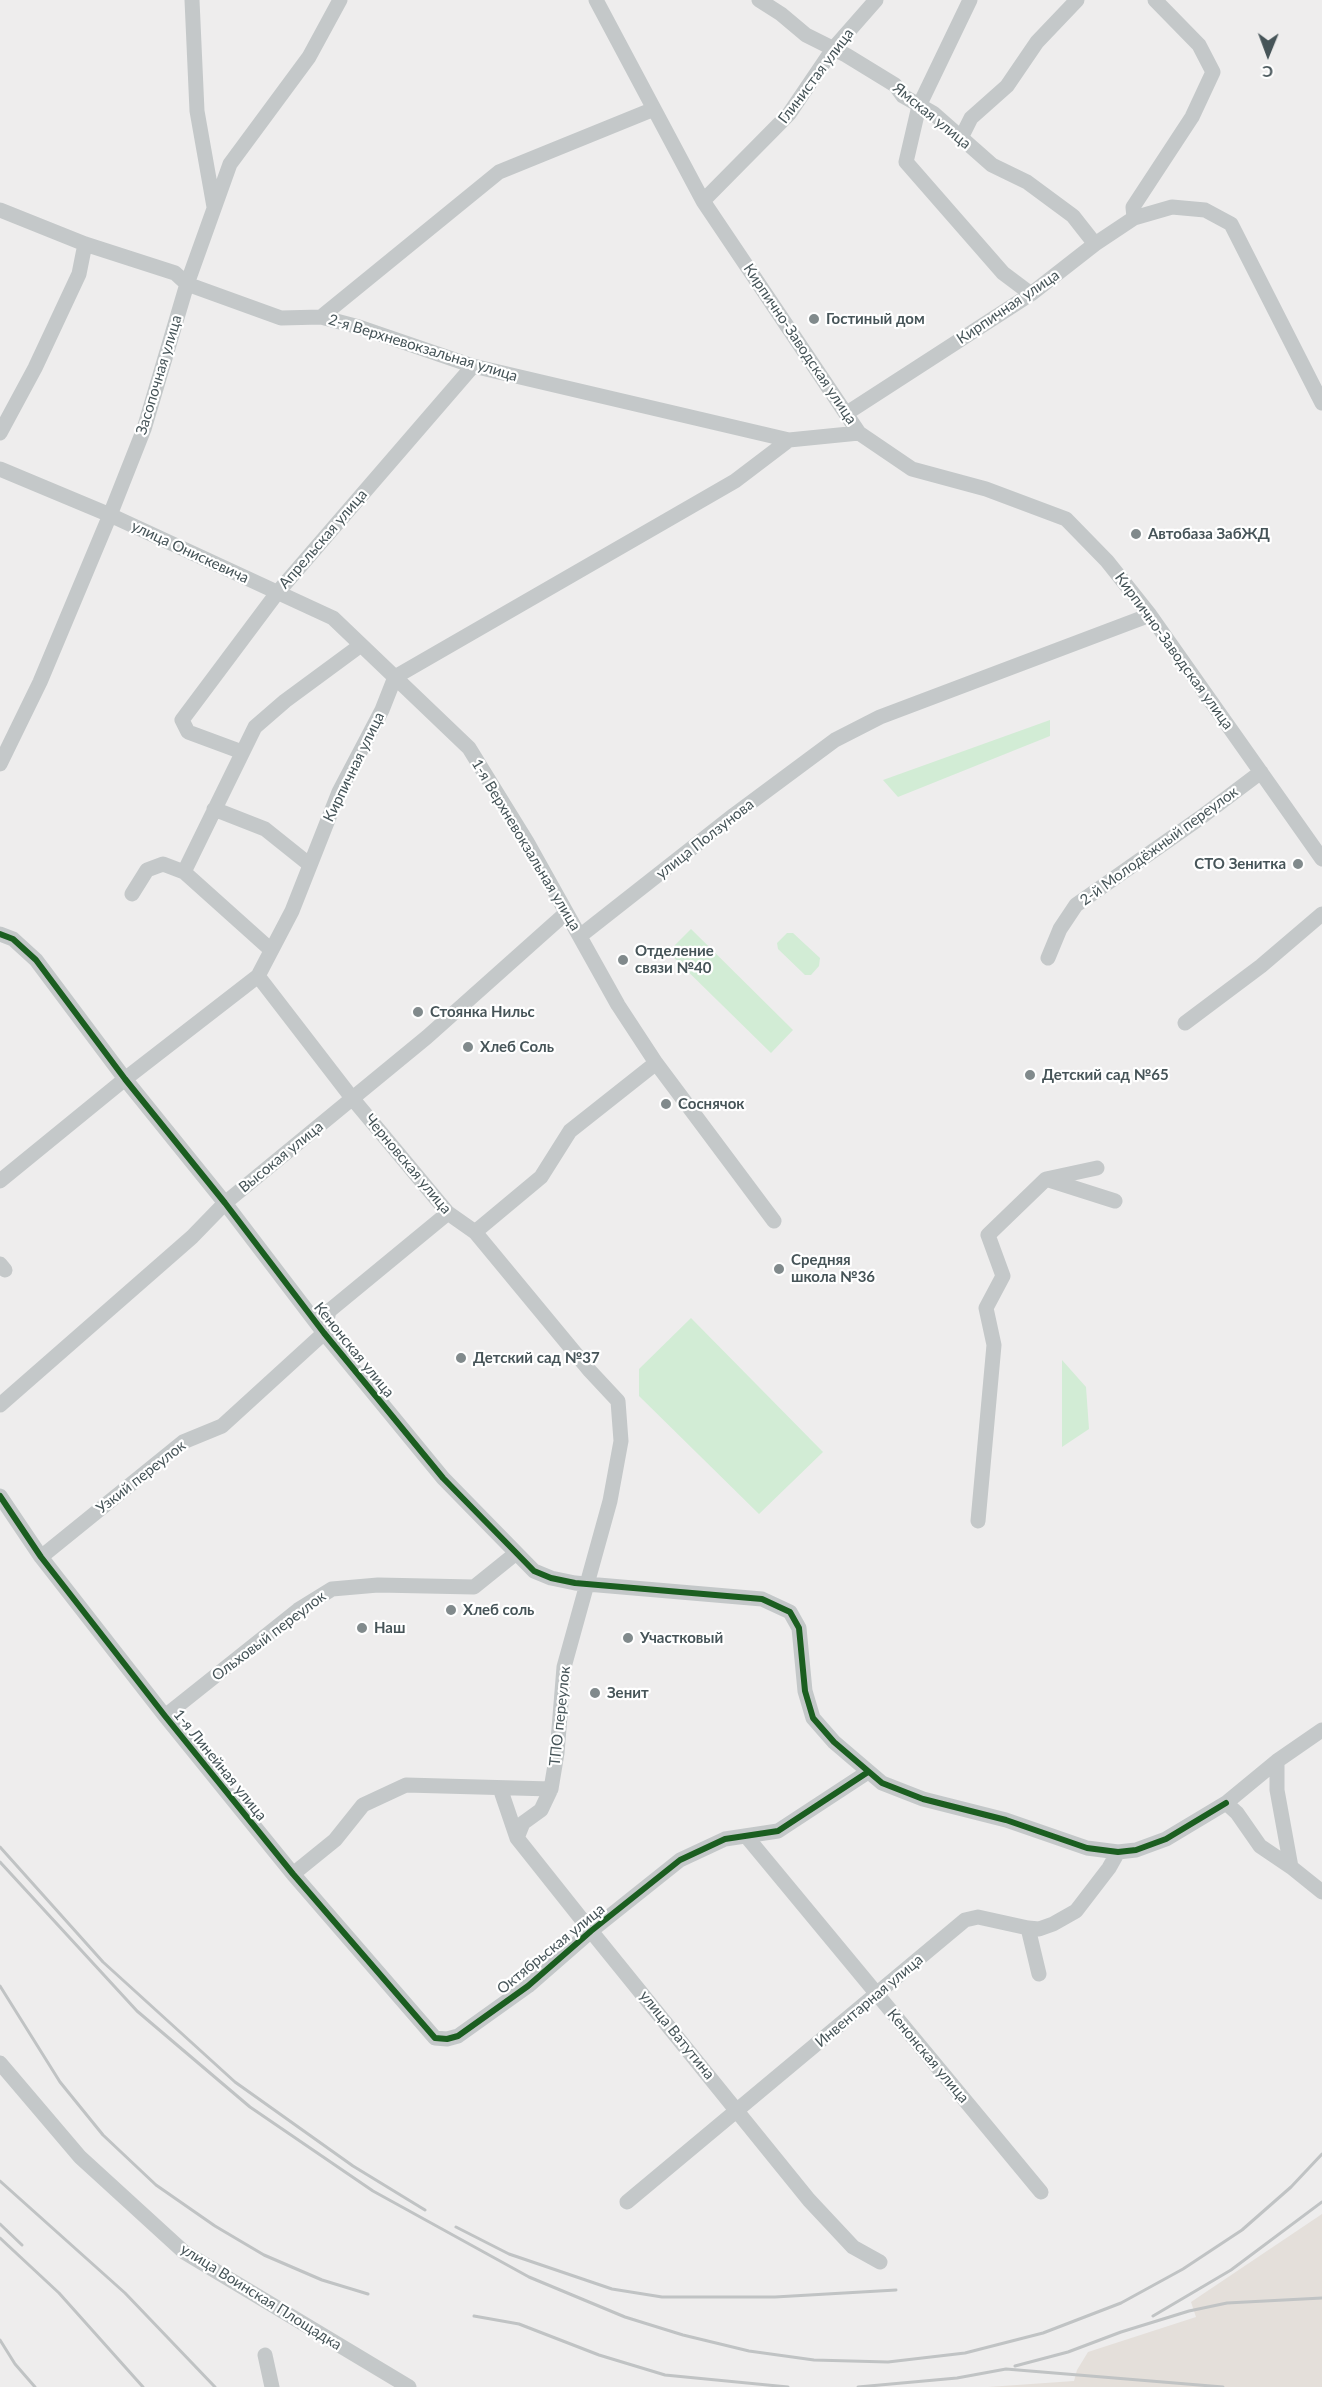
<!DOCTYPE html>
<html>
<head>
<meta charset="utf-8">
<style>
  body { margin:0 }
  #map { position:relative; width:1322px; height:2387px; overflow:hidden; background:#eeeded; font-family:Lato,sans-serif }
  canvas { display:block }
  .north { position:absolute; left:1238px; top:24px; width:60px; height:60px; -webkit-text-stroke:4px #fff; paint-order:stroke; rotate:181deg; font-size:16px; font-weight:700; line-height:24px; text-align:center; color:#465458 }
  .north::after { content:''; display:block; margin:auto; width:21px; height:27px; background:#465458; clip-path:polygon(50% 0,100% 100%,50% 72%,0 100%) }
</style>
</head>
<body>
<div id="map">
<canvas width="1322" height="2387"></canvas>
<div class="north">С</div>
</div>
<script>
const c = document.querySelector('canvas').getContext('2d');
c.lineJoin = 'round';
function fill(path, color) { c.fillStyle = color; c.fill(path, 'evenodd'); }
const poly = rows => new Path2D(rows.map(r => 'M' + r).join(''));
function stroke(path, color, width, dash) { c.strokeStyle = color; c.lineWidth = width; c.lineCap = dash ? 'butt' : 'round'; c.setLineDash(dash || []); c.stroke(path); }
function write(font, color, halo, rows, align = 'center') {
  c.font = font + ' Lato,sans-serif'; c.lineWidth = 4.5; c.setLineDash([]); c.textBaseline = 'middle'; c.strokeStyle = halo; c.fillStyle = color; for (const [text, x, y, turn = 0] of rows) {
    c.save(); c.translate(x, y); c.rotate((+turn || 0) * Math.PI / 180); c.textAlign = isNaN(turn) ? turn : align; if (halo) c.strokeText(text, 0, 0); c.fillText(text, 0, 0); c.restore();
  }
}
const commercial = poly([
  [1322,2214,1322,2387,988,2387,1074,2381,1077,2370,1088,2352,1196,2317,1191,2302]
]);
const green = poly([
  [1050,720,1050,736,898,797,883,780],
  [691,929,793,1030,771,1053,668,952],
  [787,933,793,933,820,958,819,966,811,975,805,975,778,949,777,943],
  [691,1318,823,1452,759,1514,639,1396,639,1369],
  [1062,1360,1086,1387,1089,1429,1062,1447]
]);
const minor = poly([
  [192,0,197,111,214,207],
  [596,0,703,201,859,433,912,469,986,489,1066,519,1107,561,1150,615,1322,859],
  [759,0,781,14,806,35,846,55,895,85,903,96,933,113,992,165,1027,182,1073,216,1095,244],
  [970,0,919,106,906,162,1003,273,1031,294],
  [961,138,971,118,1007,86,1037,42,1077,0],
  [703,201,789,114,833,49,876,0],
  [0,210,85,244,175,273,187,284,281,318,321,317,359,327,473,366,789,440,859,433],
  [1134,218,1133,207,1192,117,1213,72,1199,45,1155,0],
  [321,317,499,172,654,109],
  [847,413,1031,294,1095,244,1134,218,1172,207,1205,210,1231,224,1322,403],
  [0,433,35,368,79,274,85,244],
  [0,469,110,515,333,618,469,748,527,842,618,1005,656,1063,774,1221],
  [242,752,188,732,182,720,277,593,473,366],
  [0,764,40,682,110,515,144,429,187,284,230,164,309,57,340,0],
  [214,809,265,829,310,865],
  [184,872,255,727,285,701,361,645],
  [132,894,147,870,163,864,184,872,271,950],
  [0,934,13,939,36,960,125,1079,225,1203,324,1333,443,1478,534,1571,551,1578,575,1583,762,1599,790,1612,799,1628,805,1691,813,1718,834,1742,882,1783,923,1799,1006,1820,1087,1848,1118,1852,1136,1850,1166,1839,1226,1803],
  [580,936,734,815,835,740,880,717,1150,615],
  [1048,958,1060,929,1076,905,1200,818,1261,772],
  [258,976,352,1098,448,1213,475,1232,590,1371,618,1401,621,1441,610,1501,564,1667,557,1753,551,1789,406,1785,363,1805,335,1840,293,1874],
  [1185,1023,1261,966,1322,914],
  [1049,1180,1115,1201],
  [0,1181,125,1079,258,976,292,911,339,792,382,710,395,677,735,481,789,440],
  [475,1232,541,1177,570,1131,656,1063],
  [0,1264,5,1270],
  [0,1405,192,1237,225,1203,427,1037,566,913],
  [0,1496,41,1557,165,1716,293,1874,435,2038,447,2039,458,2036,528,1986,591,1931,680,1860,725,1839,778,1831,868,1772],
  [978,1521,994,1345,986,1308,1003,1276,988,1235,1046,1179,1097,1168],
  [41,1557,183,1442,222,1426,324,1333,329,1311,448,1213],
  [165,1716,298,1610,332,1589,378,1585,474,1587,515,1554],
  [1322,1730,1277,1761,1277,1790,1291,1867,1322,1892],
  [1277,1761,1226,1803,1237,1813,1260,1846,1291,1867],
  [500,1788,517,1838,591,1931,809,2200,853,2247,880,2262],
  [746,1836,1041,2192],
  [517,1838,523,1823,541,1810,551,1789],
  [1028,1928,1039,1974],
  [0,2063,80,2157,184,2252,409,2387],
  [627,2202,965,1920,978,1917,1028,1928,1039,1929,1053,1924,1076,1911,1109,1868,1118,1852],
  [265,2355,272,2387]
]);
const rail = poly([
  [0,1847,103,1962,235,2082,353,2166,425,2210],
  [0,1862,137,2011,250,2107,373,2191,529,2277,625,2317,683,2335,749,2351,814,2360,888,2362,965,2353,1043,2333,1121,2303,1183,2269,1242,2230,1291,2187,1322,2154],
  [0,1986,60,2082,103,2135,156,2185,215,2226,264,2255,322,2280,368,2294],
  [0,2181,125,2293,215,2387],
  [0,2224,22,2245],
  [456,2227,509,2254,612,2289,662,2297,775,2297,896,2290],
  [0,2238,59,2293,143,2387],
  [474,2316,519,2324,599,2355,665,2375,788,2387],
  [1153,2316,1231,2270,1322,2202],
  [0,2340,15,2364,35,2387],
  [1015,2366,1068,2352,1121,2332,1189,2311,1227,2303,1322,2298],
  [858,2387,957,2378,1006,2369,1223,2387]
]);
const cycleway = poly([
  [0,934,13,939,36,960,125,1079,225,1203,324,1333,443,1478,534,1571,551,1578,575,1583,762,1599,790,1612,799,1628,805,1691,813,1718,834,1742,882,1783,923,1799,1006,1820,1087,1848,1118,1852,1136,1850,1166,1839,1226,1803],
  [0,1496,41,1557,165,1716,293,1874,435,2038,447,2039,458,2036,528,1986,591,1931,680,1860,725,1839,778,1831,868,1772]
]);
const markers = [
  [814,319,6,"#818a8c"],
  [1136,534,6,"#818a8c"],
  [1298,864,6,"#818a8c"],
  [623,960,6,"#818a8c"],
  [418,1012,6,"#818a8c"],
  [468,1047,6,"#818a8c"],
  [1030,1075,6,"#818a8c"],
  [666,1104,6,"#818a8c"],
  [779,1269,6,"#818a8c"],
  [461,1358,6,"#818a8c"],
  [451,1610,6,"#818a8c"],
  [362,1628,6,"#818a8c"],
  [628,1638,6,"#818a8c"],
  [595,1693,6,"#818a8c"]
];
const streetNames = [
  ["Глинистая улица",816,76,-53],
  ["Ямская улица",932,116,39],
  ["Кирпичная улица",1008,307,-34],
  ["Кирпично-Заводская улица",800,344,56],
  ["2-я Верхневокзальная улица",423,348,17],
  ["Засопочная улица",159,375,-73],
  ["Апрельская улица",323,539,-49],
  ["улица Онискевича",190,552,25],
  ["Кирпично-Заводская улица",1174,651,54],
  ["Кирпичная улица",354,767,-64],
  ["улица Ползунова",705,839,-38],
  ["1-я Верхневокзальная улица",526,845,59],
  ["2-й Молодёжный переулок",1159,846,-36],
  ["Высокая улица",281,1157,-39],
  ["Черновская улица",408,1164,50],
  ["Кенонская улица",354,1350,51],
  ["Узкий переулок",141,1477,-38],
  ["Ольховый переулок",269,1636,-37],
  ["ТПО переулок",560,1716,-84],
  ["1-я Линейная улица",220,1765,51],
  ["Октябрьская улица",551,1949,-39],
  ["Инвентарная улица",869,2001,-40],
  ["улица Ватутина",677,2035,51],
  ["Кенонская улица",928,2056,50],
  ["улица Воинская Площадка",261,2297,32]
];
const poiNames = [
  ["Гостиный дом",826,319],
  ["Автобаза ЗабЖД",1148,534],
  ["СТО Зенитка",1286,864,"right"],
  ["Отделение",635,951],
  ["связи №40",635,968],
  ["Стоянка Нильс",430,1012],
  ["Хлеб Соль",480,1047],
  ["Детский сад №65",1042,1075],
  ["Соснячок",678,1104],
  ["Средняя",791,1260],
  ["школа №36",791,1277],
  ["Детский сад №37",473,1358],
  ["Хлеб соль",463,1610],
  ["Наш",374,1628],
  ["Участковый",640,1638],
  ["Зенит",607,1693]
];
fill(commercial, '#e4dfda');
fill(green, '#d2ecd5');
stroke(minor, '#c4c8c9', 15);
stroke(rail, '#c0c3c4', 3);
stroke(cycleway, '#1b5e20', 6);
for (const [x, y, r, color] of markers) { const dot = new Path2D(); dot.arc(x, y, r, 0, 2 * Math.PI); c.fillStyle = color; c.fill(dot); stroke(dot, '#fff', 2); }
write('15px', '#465458', '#fff', streetNames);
write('bold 15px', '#465458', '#fff', poiNames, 'left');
</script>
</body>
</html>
